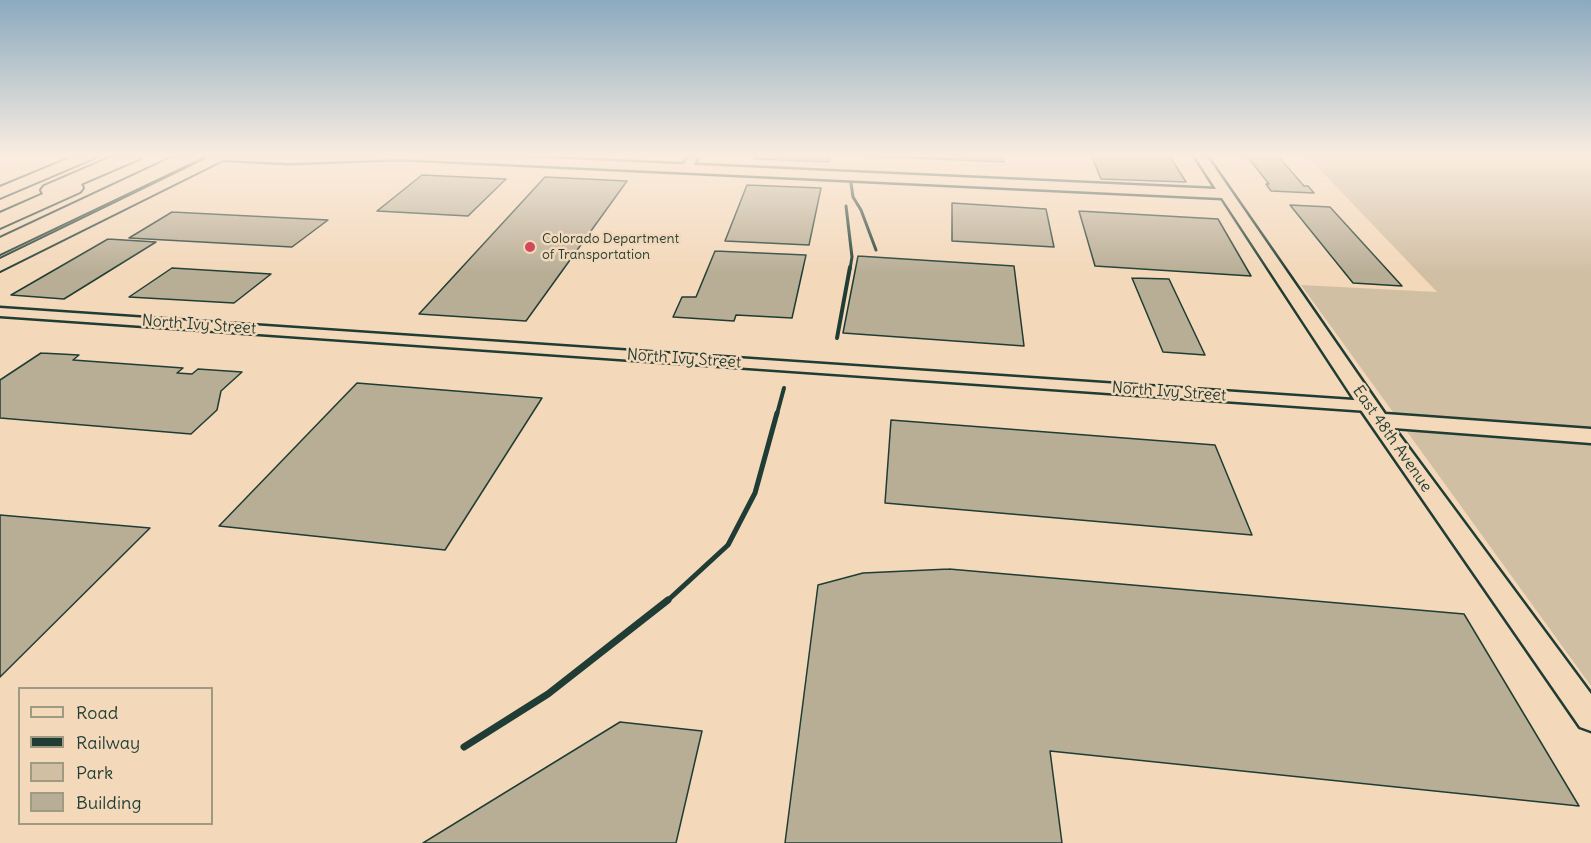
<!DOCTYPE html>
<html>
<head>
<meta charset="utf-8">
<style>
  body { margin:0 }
  #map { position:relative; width:1591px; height:843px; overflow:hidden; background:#f3d8ba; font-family:Delius,sans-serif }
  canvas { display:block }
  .legend { position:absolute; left:18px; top:687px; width:195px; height:138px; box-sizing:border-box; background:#f3d8ba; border:2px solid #9e9a84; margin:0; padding:8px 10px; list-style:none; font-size:18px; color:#1f3d34 }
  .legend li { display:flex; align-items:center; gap:12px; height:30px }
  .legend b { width:30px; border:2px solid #9e9a84 }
</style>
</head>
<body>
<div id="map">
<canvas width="1591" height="843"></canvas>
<ul class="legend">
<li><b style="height:8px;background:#f3d8ba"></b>Road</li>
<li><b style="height:8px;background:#1f3d34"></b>Railway</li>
<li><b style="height:16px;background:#d1bfa4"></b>Park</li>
<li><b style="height:16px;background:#b8ad95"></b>Building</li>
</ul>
</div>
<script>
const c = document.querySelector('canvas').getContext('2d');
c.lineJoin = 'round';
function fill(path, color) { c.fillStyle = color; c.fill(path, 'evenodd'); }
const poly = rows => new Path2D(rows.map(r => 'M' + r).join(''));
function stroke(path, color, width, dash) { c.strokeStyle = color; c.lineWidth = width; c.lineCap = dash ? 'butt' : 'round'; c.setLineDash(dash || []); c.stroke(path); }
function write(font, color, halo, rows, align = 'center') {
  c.font = font + ' Delius,sans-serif'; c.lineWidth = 5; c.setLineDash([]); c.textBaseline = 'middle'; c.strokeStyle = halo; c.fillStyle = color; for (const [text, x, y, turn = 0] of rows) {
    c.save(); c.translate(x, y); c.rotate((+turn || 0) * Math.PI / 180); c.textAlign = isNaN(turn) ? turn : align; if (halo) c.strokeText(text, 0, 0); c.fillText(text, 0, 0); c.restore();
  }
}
const green = poly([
  [1306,155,1591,155,1591,686,1301,285,1437,292]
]);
const building = poly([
  [756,155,830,155,829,162,754,159,756,155],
  [1002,155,1004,162,870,156,871,155,1002,155],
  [1091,155,1169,155,1186,182,1101,179,1091,155],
  [1246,155,1277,155,1304,186,1308,186,1314,193,1271,191,1266,184,1269,184,1246,155],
  [422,175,506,179,468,216,377,211,422,175],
  [545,177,627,181,526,321,419,314,545,177],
  [747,185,821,188,809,245,725,241,747,185],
  [952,203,1046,209,1054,247,952,241,952,203],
  [1290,205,1330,207,1402,286,1353,283,1290,205],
  [1079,211,1218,219,1251,276,1095,266,1079,211],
  [172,212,328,220,292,247,129,238,172,212],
  [108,239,156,242,64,299,11,295,108,239],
  [715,251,806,255,792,318,736,315,734,321,673,317,682,297,696,297,715,251],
  [858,256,1014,266,1024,346,843,333,858,256],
  [172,268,271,274,234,303,129,297,172,268],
  [1132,278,1169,279,1205,355,1163,352,1132,278],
  [41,353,79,355,73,360,183,368,177,373,192,374,198,369,242,372,221,391,217,410,191,434,0,418,0,380,41,353],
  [357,383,542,398,445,550,219,526,357,383],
  [891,420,1215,445,1252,535,885,503,891,420],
  [0,515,150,528,0,677,0,515],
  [949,569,1464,614,1579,806,1050,751,1062,843,785,843,818,585,863,573,949,569],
  [620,722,702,731,676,843,423,843,620,722]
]);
const minor = poly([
  [689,155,699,155,690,171,682,171,681,169,689,155],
  [0,308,1368,401,1376,406,1368,411,0,316,0,308]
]);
const tertiary = poly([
  [201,155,481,155,1216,189,1194,155,1206,155,1385,414,1591,429,1591,443,1394,428,1591,694,1591,731,1580,727,1361,410,1222,198,401,159,289,163,207,159,201,155]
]);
const secondary = poly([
  [77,155,96,155,94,158,0,198,0,187,77,155],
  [214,155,233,155,0,271,0,259,214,155]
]);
const motorway = poly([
  [116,155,141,155,139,159,81,184,83,188,80,192,0,228,0,213,43,194,41,190,44,186,116,155],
  [177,155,201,155,199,159,0,254,0,238,177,155]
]);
const railFar3 = poly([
  [851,183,853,197,861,210,876,250],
  [846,206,852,257,850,269]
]);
const railFar2 = poly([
  [837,338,850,267],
  [777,414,784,388]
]);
const railFar1 = poly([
  [666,602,728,545,755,493,777,413]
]);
const rail = poly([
  [464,747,548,694,668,600]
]);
const markers = [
  [530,247,6,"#d1495b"]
];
const farPoinames = [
  ["Colorado Department",542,239],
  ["of Transportation",542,255]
];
const streetNames = [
  ["North Ivy Street",199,325,4],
  ["North Ivy Street",684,359,4],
  ["North Ivy Street",1169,392,4],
  ["East 48th Avenue",1392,439,55]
];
fill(green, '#d1bfa4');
fill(building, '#b8ad95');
stroke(building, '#1f3d34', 1.5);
stroke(minor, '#1f3d34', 5);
stroke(tertiary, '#1f3d34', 5);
stroke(secondary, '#1f3d34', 4);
stroke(motorway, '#1f3d34', 4);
fill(minor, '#f3d8ba');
fill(tertiary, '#f3d8ba');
fill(secondary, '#f3d8ba');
fill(motorway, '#f3d8ba');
stroke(railFar3, '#1f3d34', 3);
stroke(railFar2, '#1f3d34', 4);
stroke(railFar1, '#1f3d34', 5);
stroke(rail, '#1f3d34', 7);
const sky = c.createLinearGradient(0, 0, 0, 273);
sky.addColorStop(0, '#8baac0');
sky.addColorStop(0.57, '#faede0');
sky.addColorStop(1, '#faede000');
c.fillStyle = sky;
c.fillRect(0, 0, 1591, 273);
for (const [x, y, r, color] of markers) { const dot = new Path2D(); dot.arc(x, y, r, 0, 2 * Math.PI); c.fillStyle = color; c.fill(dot); stroke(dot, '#f3d8ba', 2); }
write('14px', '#1f3d34', '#f3d8ba', farPoinames, 'left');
write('16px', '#1f3d34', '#f3d8ba', streetNames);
</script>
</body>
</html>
